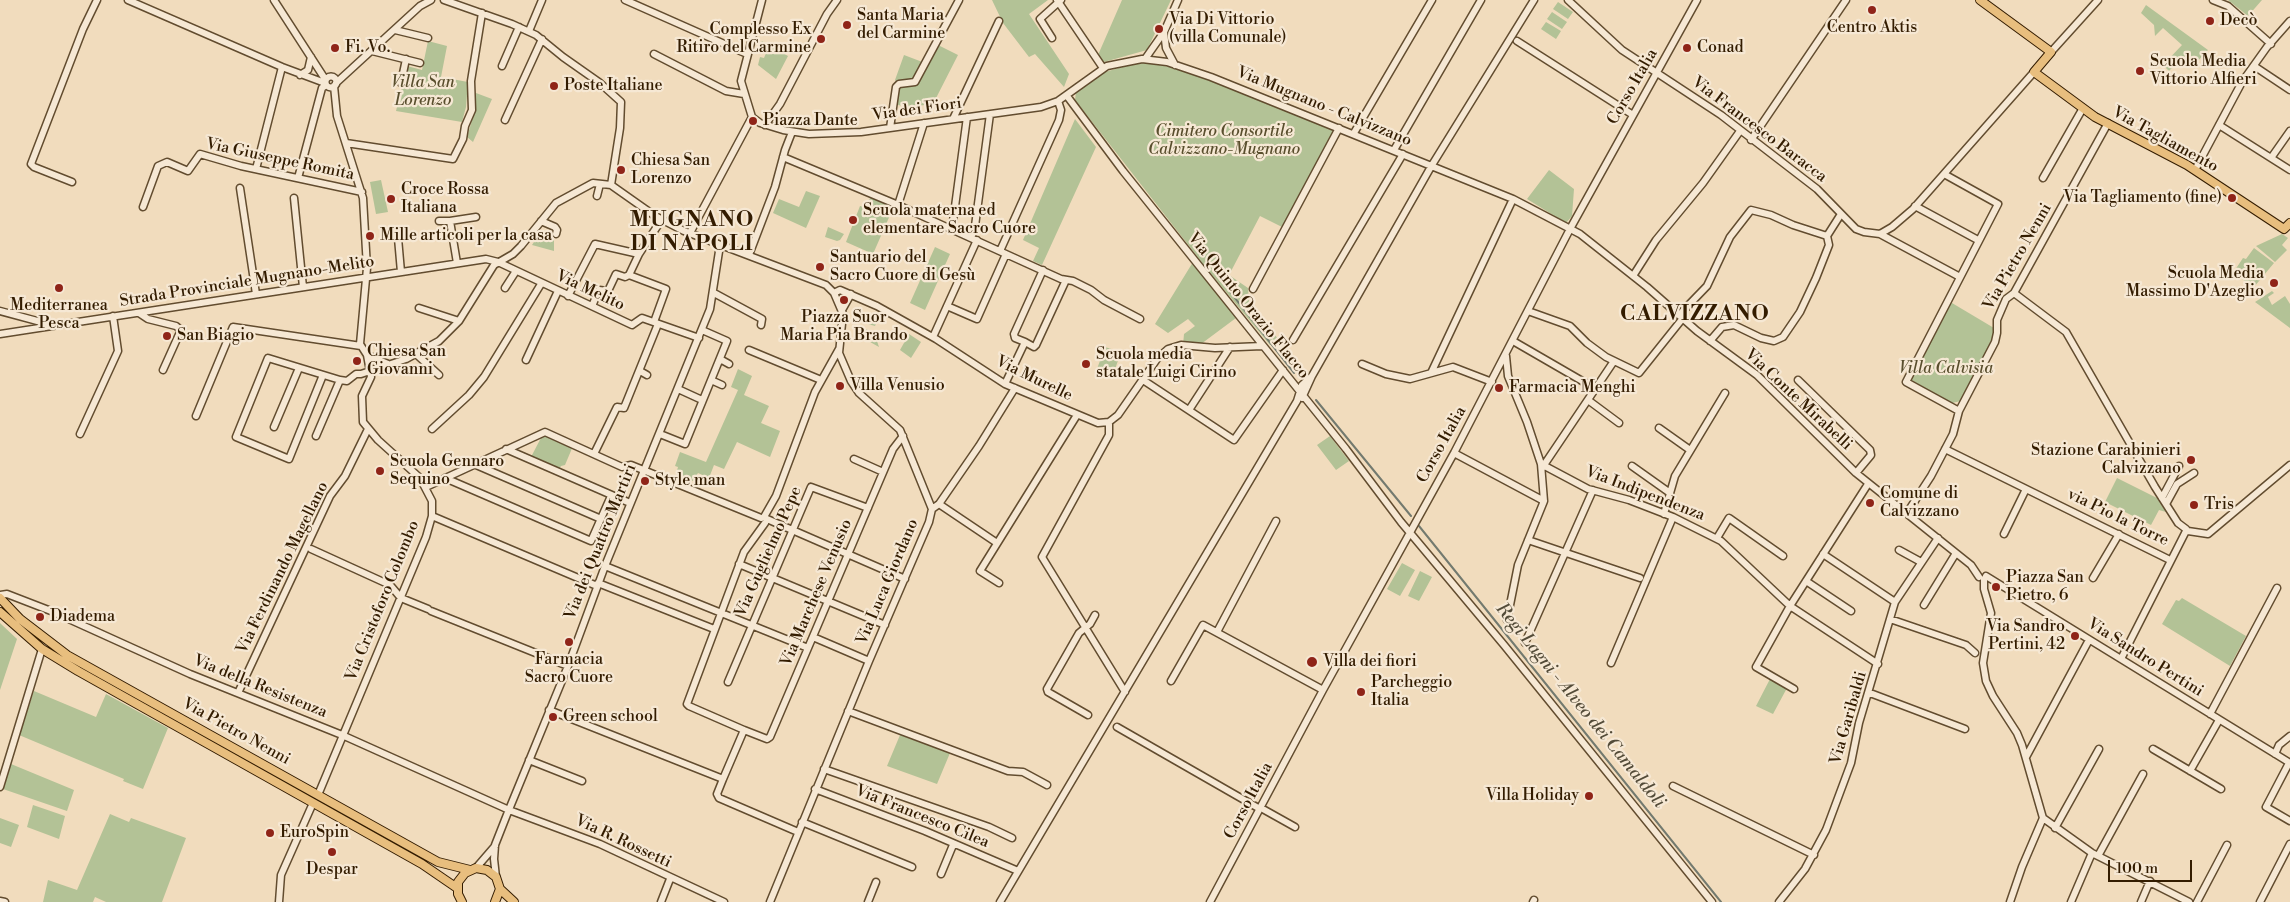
<!DOCTYPE html>
<html>
<head>
<meta charset="utf-8">
<style>
  body { margin:0 }
  #map { position:relative; width:2290px; height:902px; overflow:hidden; background:#f1dcbd; font-family:"Libre Bodoni",serif }
  canvas { display:block }
  .scale { position:absolute; left:2108px; top:860px; width:84px; height:22px; box-sizing:border-box; border:2px solid #331c00; border-top:0; padding-left:6px; font-size:15px; line-height:18px; white-space:nowrap; color:#331c00; -webkit-text-stroke:4px #f6e8d4; paint-order:stroke }
</style>
</head>
<body>
<div id="map">
<canvas width="2290" height="902"></canvas>
<div class="scale">100 m</div>
</div>
<script>
const c = document.querySelector('canvas').getContext('2d');
c.lineJoin = 'round';
function fill(path, color) { c.fillStyle = color; c.fill(path, 'evenodd'); }
const poly = rows => new Path2D(rows.map(r => 'M' + r).join(''));
function stroke(path, color, width, dash) { c.strokeStyle = color; c.lineWidth = width; c.lineCap = dash ? 'butt' : 'round'; c.setLineDash(dash || []); c.stroke(path); }
function write(font, color, halo, rows, align = 'center') {
  c.font = font + ' "Libre Bodoni",serif'; c.lineWidth = 4.5; c.setLineDash([]); c.textBaseline = 'middle'; c.strokeStyle = halo; c.fillStyle = color; for (const [text, x, y, turn = 0] of rows) {
    c.save(); c.translate(x, y); c.rotate((+turn || 0) * Math.PI / 180); c.textAlign = isNaN(turn) ? turn : align; if (halo) c.strokeText(text, 0, 0); c.fillText(text, 0, 0); c.restore();
  }
}
const green = poly([
  [992,0,1048,0,1029,14,1069,74,1064,87,1035,54,1029,57,1003,23],
  [1122,0,1171,0,1147,50,1104,62,1098,55],
  [2228,0,2262,0,2248,16],
  [1558,2,1573,12,1568,19,1553,9],
  [2146,5,2208,50,2194,65,2183,56,2169,71,2163,65,2182,45,2163,28,2155,36,2154,25,2141,13],
  [1552,12,1567,22,1562,29,1547,19],
  [1546,22,1561,31,1556,39,1541,29],
  [428,41,447,46,441,77,468,82,466,107,462,122,396,111,407,66,422,70],
  [762,41,788,56,776,79,758,65,760,57,764,58,766,53,760,45],
  [936,44,958,55,933,104,908,107,898,105,895,89,898,85,895,80,904,55,925,63],
  [1136,63,1149,63,1180,69,1331,128,1333,133,1282,227,1260,216,1229,275,1248,288,1249,301,1278,339,1270,345,1207,269,1075,100,1076,92,1105,72],
  [476,93,492,99,473,142,467,137,476,107],
  [1075,119,1096,147,1042,265,1033,261,1039,248,1023,240],
  [1549,170,1574,189,1572,216,1566,223,1527,199],
  [381,180,388,212,376,214,370,182],
  [806,191,820,196,806,228,773,213,779,199,799,207],
  [871,196,894,206,873,254,846,242,860,206,866,207],
  [828,227,844,234,840,240,837,241,825,237],
  [542,230,551,232,551,238,554,239,554,251,532,245],
  [2282,234,2288,238,2282,245,2287,250,2275,262,2256,246],
  [935,247,950,254,925,310,910,303],
  [2254,248,2274,263,2254,287,2233,273,2243,258,2246,259],
  [1193,262,1236,318,1197,347,1183,345,1184,334,1195,326,1188,319,1168,333,1155,324],
  [2272,291,2274,293,2268,297,2272,305,2285,296,2290,304,2290,328,2255,302],
  [1952,303,1994,328,1994,335,1961,401,1952,403,1911,380,1950,304],
  [868,312,879,317,875,326,868,324],
  [865,329,874,332,879,347,863,338],
  [909,334,921,342,911,358,900,350],
  [1105,347,1121,352,1113,375,1097,369],
  [738,369,752,376,744,395,769,406,761,423,780,431,770,457,737,442,724,469,714,465,709,478,698,473,693,481,676,474,678,467,675,466,680,452,706,462,738,390,731,387],
  [543,434,573,446,565,465,561,466,559,469,531,457],
  [1330,436,1349,461,1336,470,1317,445],
  [2117,478,2157,498,2166,512,2159,510,2151,525,2105,502],
  [1402,563,1415,570,1400,596,1387,589],
  [1420,571,1432,577,1419,601,1408,596],
  [2182,598,2246,636,2230,666,2162,624,2176,600,2179,601],
  [0,623,17,639,0,690],
  [1770,679,1787,688,1773,714,1756,706],
  [34,691,96,717,106,694,168,728,143,789,123,781,124,779,19,735],
  [900,735,950,753,937,784,887,766],
  [11,764,74,790,67,811,3,789],
  [33,805,65,816,59,839,27,827],
  [110,814,129,822,131,818,186,838,162,902,106,902,95,897,93,902,43,902,48,880,77,890],
  [0,818,19,825,11,847,0,843]
]);
const stream = poly([
  [1220,279,1294,373],
  [1316,400,1411,516],
  [1419,526,1721,902]
]);
const minor = poly([
  [128,0,282,67,325,83],
  [274,0,325,79],
  [444,0,512,24,536,35,563,57,600,83,621,102,620,128,611,185],
  [625,0,747,54],
  [1057,0,1103,68],
  [1568,0,1622,50,1721,115,1817,189,1856,229,1864,232,1880,234,1892,227,1913,209,2034,72],
  [2213,0,2228,6,2271,44],
  [395,30,428,38],
  [529,31,542,0],
  [1164,32,1166,48,1175,65],
  [1052,38,1040,19,1061,0],
  [1517,41,1633,115],
  [372,51,420,63],
  [2051,52,2098,0],
  [654,54,726,91,744,94],
  [1145,59,1164,32,1178,0],
  [502,66,519,27],
  [2254,66,2290,90],
  [300,75,308,70,311,57],
  '325.5 82a5.5 5.5 0 1 1 11 0a5.5 5.5 0 1 1-11 0Z',
  [336,83,420,6,431,0],
  [401,83,406,59],
  [334,86,337,116,363,198,367,268,360,344,367,355,388,364],
  [1067,96,1123,171,1346,449,1401,522,1504,645,1712,902],
  [752,117,760,123,783,130,809,134,861,132,1041,107,1058,101,1107,66,1142,59,1167,62,1211,77,1513,199,1580,234,1647,287,1697,331,1757,375,1856,473,1971,565,1979,577],
  [953,119,999,21],
  [505,120,542,39],
  [765,125,780,104,827,14,837,0],
  [2219,125,2271,158,2290,131],
  [890,128,896,87,899,84,915,82,959,0],
  [1354,133,1432,0],
  [1751,140,1846,0],
  [346,143,453,159,463,139,465,126,472,110,471,81,482,13],
  [1394,150,1481,0],
  [783,157,898,205,1061,279,1073,281,1091,290,1104,300,1140,319],
  [2271,158,2290,170],
  [256,169,282,67],
  [2195,170,2242,82,2267,47,2290,21],
  [1944,174,1998,204,1906,382,1959,411],
  [298,178,322,88,326,85],
  [2043,178,2083,108],
  [72,182,34,167,31,164,83,29,97,0],
  [240,188,256,294],
  [597,196,600,184],
  [294,198,303,287],
  [898,205,924,123],
  [1915,206,1976,239],
  [143,207,158,166,167,162,188,171,200,154,241,166,362,192],
  [439,221,450,221],
  [541,221,555,227,557,230,556,234],
  [952,229,967,117],
  [690,233,752,117,741,81,762,0],
  [1880,234,1960,277],
  [1827,236,1841,214],
  [398,238,401,272],
  [971,238,975,226,990,114],
  [1000,251,1059,120,1061,110,1058,101],
  [749,255,775,187,785,150,792,132],
  [457,263,450,221,476,217],
  [629,275,666,289,654,322],
  [1633,276,1656,240,1703,183,1740,131],
  [505,288,516,271],
  [1253,289,1339,128],
  [714,293,762,319,761,325],
  [834,293,840,290,877,306,936,339,1005,384,1098,423,1109,422,1118,415,1157,359,1168,349,1181,345,1215,348,1262,346],
  [2014,293,2066,332,2155,487,2178,523,2186,529],
  [568,296,595,244,639,254],
  [592,306,599,290,608,291,616,274,625,277,629,275,639,254,662,219],
  [947,306,977,319,1006,254],
  [419,308,459,321],
  [842,310,851,294],
  [0,311,52,325],
  [1528,311,1570,326,1587,343,1606,357,1639,373,1683,318],
  [139,313,148,319,176,326,181,330,163,370],
  [1679,315,1707,286,1730,237,1751,210,1771,215,1793,225,1827,236],
  [0,334,486,259,498,262,632,325,642,318,699,338],
  [933,337,977,240],
  [1293,340,1403,154],
  [1513,341,1596,389],
  [1710,341,1722,327,1734,325,1761,338,1774,341,1783,337,1800,312,1816,278,1829,245,1827,236],
  [1025,342,1015,338,1014,334,1043,270],
  [749,350,821,380],
  [416,354,439,375],
  [1506,356,1508,376,1527,422,1541,464,1544,501,1518,565,1507,620],
  [720,359,729,364],
  [526,360,558,291],
  [1362,364,1386,374,1410,379,1453,367,1492,382],
  [640,371,647,375],
  [1432,371,1513,199],
  [323,375,289,459,236,437,268,358,340,380],
  [711,380,722,385],
  [1143,380,1234,440,1283,370],
  [1798,380,1870,450,1871,455,1856,473],
  [1005,384,1025,342,1034,347,1036,345,1066,280],
  [678,389,702,400],
  [1302,398,1312,376,1432,165,1534,0],
  [1588,400,1619,423],
  [1189,410,1230,347],
  [196,416,233,327,361,346],
  [1109,422,1109,435,1042,557,1125,692],
  [274,427,299,368],
  [1659,428,1690,450],
  [432,429,469,395,484,377,541,284],
  [80,434,118,351,113,316],
  [660,434,685,444,727,341,702,330],
  [316,436,340,380,347,381,356,374,361,374,406,359,439,341,459,321,494,265,513,254,521,246,556,203,593,183,611,185,655,216,684,231,826,285,834,293,843,314,839,353,851,381,859,393,900,430,932,509,929,522,869,661,770,902],
  [506,449,630,503],
  [1945,449,2170,560],
  [1454,453,1544,501],
  [594,454,617,407,624,408,658,324],
  [854,459,883,472],
  [474,464,601,519],
  [1541,464,1588,489,1629,500,1673,517,1721,541,1790,606,1878,664],
  [1544,465,1614,361],
  [1632,466,1670,493],
  [445,478,591,541,611,496],
  [426,487,545,432,622,467,631,465,761,518],
  [2162,498,2179,466],
  [939,504,997,543],
  [2166,504,2177,484,2194,473],
  [932,509,939,504,979,446,1015,388],
  [1907,513,1931,476,1953,434,1959,411,1995,342,1997,333,1997,320,2006,299,2014,293,2108,123],
  [1664,514,1675,476,1725,393],
  [432,516,597,586],
  [764,517,776,496,815,392,839,349],
  [767,519,905,579],
  [2188,531,2208,534,2290,465],
  [2004,534,2026,489],
  [1717,538,1729,518,1783,556],
  [1528,540,1640,578],
  [311,549,390,585,401,598,428,609],
  [1899,550,1921,562],
  [1823,554,1895,602],
  [739,564,885,625],
  [605,566,808,648],
  [1986,576,2290,763],
  [2093,578,2119,534],
  [1984,579,1984,589,1991,613,1983,663,1986,681,1993,696,2017,733,2022,745,2043,818,2092,853,2189,902],
  [1806,581,1851,611],
  [598,583,714,629],
  [999,583,980,571,1077,415],
  [0,595,7,594,51,611,190,674,342,735,509,810,600,844,724,902],
  [1924,605,1956,553],
  [431,611,568,666],
  [1890,619,1966,645,1975,653],
  [1217,632,1276,521],
  [813,637,869,661],
  [1525,643,1593,490],
  [2121,659,2186,531],
  [1611,663,1673,517],
  [1171,681,1203,625,1323,690],
  [728,682,811,487,868,508],
  [1794,689,1756,667,1790,606,1868,484],
  [238,693,330,496,345,476,368,429],
  [1870,693,1965,729],
  [549,710,723,779,717,794,719,798,798,832],
  [848,711,1008,771,1023,772,1047,785],
  [2210,714,2277,588],
  [1088,715,1048,692,1047,689,1079,633,1090,624,1095,615],
  [1117,727,1260,809],
  [744,730,767,739,770,737,893,449,903,436],
  [2153,749,2221,789],
  [2275,754,2279,745,2290,736],
  [2026,757,2089,640],
  [529,760,582,781],
  [2289,763,2266,807,2290,821],
  [824,769,989,827,1012,838],
  [2190,771,2219,720],
  [723,779,744,730,689,706,687,704,744,552,765,523],
  [1673,786,1814,855],
  [0,787,42,649],
  [815,789,925,831,1018,871],
  [318,795,426,537,432,516,432,501,420,478,378,440,363,422,362,396,371,377,367,355],
  [1261,808,1295,827],
  [802,822,912,867],
  [2055,828,2099,749],
  [2098,856,2143,774],
  [476,868,495,846],
  [941,874,953,845],
  [496,877,494,859,495,845,508,812,568,666,605,566,710,309,720,245],
  [0,901,5,902],
  [279,902,281,875,313,803],
  [661,902,670,879],
  [868,902,876,882],
  [1000,902,1297,401,1302,385,1312,376],
  [1210,902,1323,690,1454,453,1570,229,1697,0],
  [1533,902,1534,900],
  [1779,902,1805,869,1826,830,1851,763,1859,723,1895,602,1938,538],
  [2010,902,2022,867,2043,818],
  [2071,902,2092,853],
  [2141,902,2150,881],
  [2197,902,2227,845],
  [2260,902,2290,844]
]);
const major = poly([
  [1980,0,2051,52,2034,72,2095,117,2187,165,2284,229,2290,223],
  [0,598,20,619,67,655,438,862,470,870],
  [0,612,42,649,78,671,422,864,457,888],
  [500,889,514,902],
  [462,902,458,894,458,882,465,873,476,868,487,870,496,877,500,889,495,902]
]);
const markers = [
  [1872,10,5,"#8f2418"],
  [2210,21,5,"#8f2418"],
  [847,25,5,"#8f2418"],
  [1159,29,5,"#8f2418"],
  [821,39,5,"#8f2418"],
  [335,48,5,"#8f2418"],
  [1687,48,5,"#8f2418"],
  [2140,71,5,"#8f2418"],
  [554,86,5,"#8f2418"],
  [753,121,5,"#8f2418"],
  [621,170,5,"#8f2418"],
  [2232,198,5,"#8f2418"],
  [391,199,5,"#8f2418"],
  [853,220,5,"#8f2418"],
  [370,236,5,"#8f2418"],
  [820,267,5,"#8f2418"],
  [2274,283,5,"#8f2418"],
  [59,288,5,"#8f2418"],
  [844,300,5,"#8f2418"],
  [167,336,5,"#8f2418"],
  [357,361,5,"#8f2418"],
  [1086,364,5,"#8f2418"],
  [840,386,5,"#8f2418"],
  [1499,388,5,"#8f2418"],
  [2191,460,5,"#8f2418"],
  [380,471,5,"#8f2418"],
  [645,481,5,"#8f2418"],
  [1870,503,5,"#8f2418"],
  [2194,505,5,"#8f2418"],
  [1996,587,5,"#8f2418"],
  [40,617,5,"#8f2418"],
  [2075,636,5,"#8f2418"],
  [569,642,5,"#8f2418"],
  [1312,662,6,"#8f2418"],
  [1361,692,5,"#8f2418"],
  [553,717,5,"#8f2418"],
  [1589,796,5,"#8f2418"],
  [270,833,5,"#8f2418"],
  [332,852,5,"#8f2418"]
];
const poiNames = [
  ["Santa Maria",857,16],
  ["del Carmine",857,34],
  ["Via Di Vittorio",1169,20],
  ["(villa Comunale)",1169,38],
  ["Decò",2220,21],
  ["Centro Aktis",1872,28,"center"],
  ["Complesso Ex",811,30,"right"],
  ["Ritiro del Carmine",811,48,"right"],
  ["Fi. Vo.",345,48],
  ["Conad",1697,48],
  ["Scuola Media",2150,62],
  ["Vittorio Alfieri",2150,80],
  ["Poste Italiane",564,86],
  ["Piazza Dante",763,121],
  ["Chiesa San",631,161],
  ["Lorenzo",631,179],
  ["Croce Rossa",401,190],
  ["Italiana",401,208],
  ["Via Tagliamento (fine)",2222,198,"right"],
  ["Scuola materna ed",863,211],
  ["elementare Sacro Cuore",863,229],
  ["Mille articoli per la casa",380,236],
  ["Santuario del",830,258],
  ["Sacro Cuore di Gesù",830,276],
  ["Scuola Media",2264,274,"right"],
  ["Massimo D'Azeglio",2264,292,"right"],
  ["Mediterranea",59,306,"center"],
  ["Pesca",59,324,"center"],
  ["Piazza Suor",844,318,"center"],
  ["Maria Pia Brando",844,336,"center"],
  ["San Biagio",177,336],
  ["Chiesa San",367,352],
  ["Giovanni",367,370],
  ["Scuola media",1096,355],
  ["statale Luigi Cirino",1096,373],
  ["Villa Venusio",850,386],
  ["Farmacia Menghi",1509,388],
  ["Stazione Carabinieri",2181,451,"right"],
  ["Calvizzano",2181,469,"right"],
  ["Scuola Gennaro",390,462],
  ["Sequino",390,480],
  ["Style man",655,481],
  ["Comune di",1880,494],
  ["Calvizzano",1880,512],
  ["Tris",2204,505],
  ["Piazza San",2006,578],
  ["Pietro, 6",2006,596],
  ["Diadema",50,617],
  ["Via Sandro",2065,627,"right"],
  ["Pertini, 42",2065,645,"right"],
  ["Farmacia",569,660,"center"],
  ["Sacro Cuore",569,678,"center"],
  ["Villa dei fiori",1323,662],
  ["Parcheggio",1371,683],
  ["Italia",1371,701],
  ["Green school",563,717],
  ["Villa Holiday",1579,796,"right"],
  ["EuroSpin",280,833],
  ["Despar",332,870,"center"]
];
const parkNames = [
  ["Villa San",423,83],
  ["Lorenzo",423,101],
  ["Cimitero Consortile",1224,132],
  ["Calvizzano-Mugnano",1224,150],
  ["Villa Calvisia",1946,369]
];
const streetNames = [
  ["Corso Italia",1633,87,-60],
  ["Via Mugnano - Calvizzano",1324,107,22],
  ["Via dei Fiori",917,110,-8],
  ["Via Francesco Baracca",1759,130,37],
  ["Via Tagliamento",2165,140,29],
  ["Via Giuseppe Romita",280,160,12],
  ["Via Pietro Nenni",2018,257,-60],
  ["Strada Provinciale Mugnano-Melito",247,282,-9],
  ["Via Melito",590,291,25],
  ["Via Quinto Orazio Flacco",1248,306,51],
  ["Via Murelle",1034,379,26],
  ["Via Conte Mirabelli",1798,400,43],
  ["Corso Italia",1442,445,-61],
  ["Via Indipendenza",1645,494,21],
  ["via Pio la Torre",2118,518,26],
  ["Via dei Quattro Martiri",601,542,-68],
  ["Via Guglielmo Pepe",769,552,-66],
  ["Via Ferdinando Magellano",283,568,-64],
  ["Via Luca Giordano",888,582,-67],
  ["Via Marchese Venusio",817,593,-67],
  ["Via Cristoforo Colombo",383,601,-68],
  ["Via Sandro Pertini",2145,658,32],
  ["Via della Resistenza",260,687,22],
  ["Via Garibaldi",1849,718,-74],
  ["Via Pietro Nenni",236,732,29],
  ["Corso Italia",1249,801,-62],
  ["Via Francesco Cilea",922,817,22],
  ["Via R. Rossetti",623,842,25]
];
const waterNames = [
  ["Regi Lagni - Alveo dei Camaldoli",1580,706,51]
];
const districtNames = [
  ["MUGNANO",692,221],
  ["DI NAPOLI",692,245],
  ["CALVIZZANO",1695,315]
];
fill(green, '#b3c296');
stroke(stream, '#737a6f', 2);
stroke(minor, '#624c2f', 9);
stroke(major, '#331c00', 10);
stroke(minor, '#f6e8d4', 6);
stroke(major, '#e8be7e', 8);
for (const [x, y, r, color] of markers) { const dot = new Path2D(); dot.arc(x, y, r, 0, 2 * Math.PI); c.fillStyle = color; c.fill(dot); stroke(dot, '#f6e8d4', 2); }
write('16px', '#331c00', '#f6e8d4', poiNames, 'left');
write('italic 16px', '#594e2d', '#f6e8d4', parkNames);
write('16px', '#331c00', '#f6e8d4', streetNames);
write('italic 18px', '#534b38', '#f6e8d4', waterNames);
c.letterSpacing = '1px';
write('bold 21px', '#331c00', '#f6e8d4', districtNames);
c.letterSpacing = '0px';
</script>
</body>
</html>
